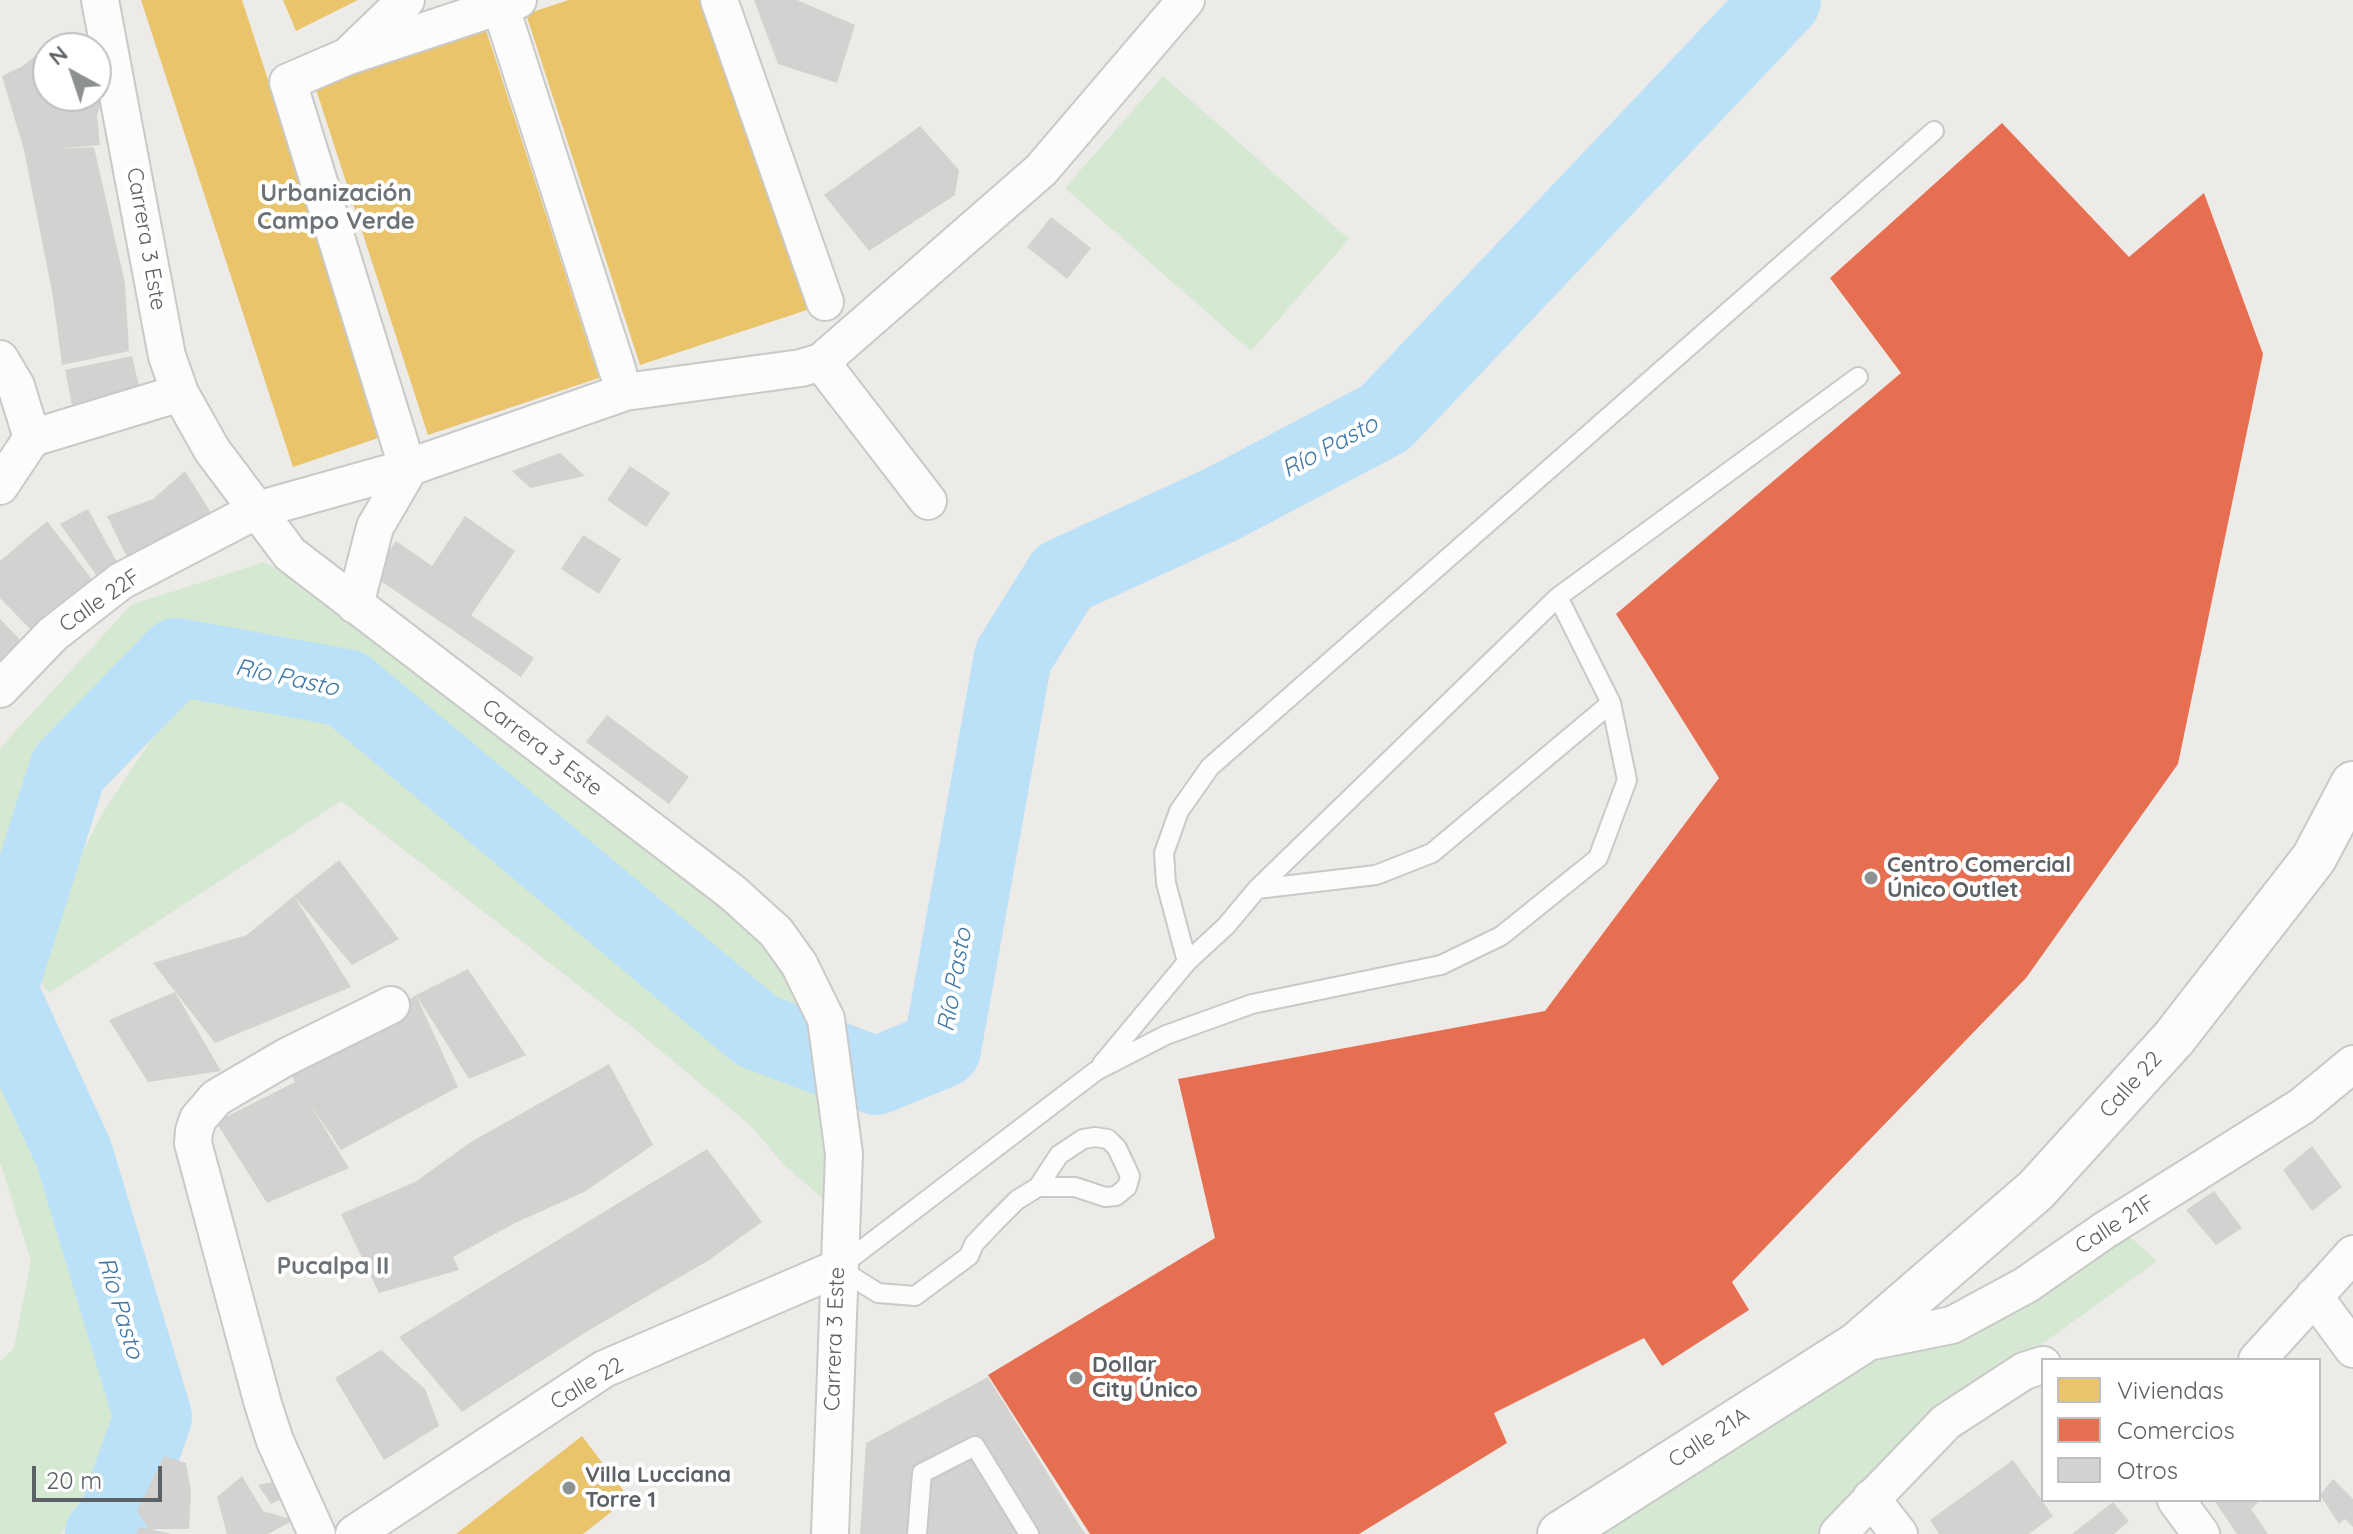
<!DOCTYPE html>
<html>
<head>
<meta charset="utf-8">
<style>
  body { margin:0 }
  #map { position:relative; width:2353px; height:1534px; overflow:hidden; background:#ecebe7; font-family:Quicksand,sans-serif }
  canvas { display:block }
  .legend { position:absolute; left:2041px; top:1358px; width:280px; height:144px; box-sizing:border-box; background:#fff; border:2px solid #bec0c1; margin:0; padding:10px 14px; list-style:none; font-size:24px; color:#5c6165 }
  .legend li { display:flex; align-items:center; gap:16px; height:40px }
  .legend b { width:40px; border:2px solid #bec0c1 }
  .north { position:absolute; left:32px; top:32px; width:80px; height:80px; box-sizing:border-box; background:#fff; border:2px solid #bec0c1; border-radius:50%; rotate:320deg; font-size:22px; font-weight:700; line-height:32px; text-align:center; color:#5c6165 }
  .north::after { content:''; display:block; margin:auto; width:28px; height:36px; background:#8e9192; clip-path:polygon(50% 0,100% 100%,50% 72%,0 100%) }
  .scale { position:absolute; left:32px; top:1466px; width:130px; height:36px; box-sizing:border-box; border:4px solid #5c6165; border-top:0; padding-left:10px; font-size:24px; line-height:28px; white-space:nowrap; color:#5c6165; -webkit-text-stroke:6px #fff; paint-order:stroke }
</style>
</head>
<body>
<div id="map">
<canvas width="2353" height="1534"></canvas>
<ul class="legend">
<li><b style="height:22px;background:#e9c46a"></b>Viviendas</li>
<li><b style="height:22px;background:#e76f51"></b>Comercios</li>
<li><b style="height:22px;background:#d3d2d0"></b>Otros</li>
</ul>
<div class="north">N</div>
<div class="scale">20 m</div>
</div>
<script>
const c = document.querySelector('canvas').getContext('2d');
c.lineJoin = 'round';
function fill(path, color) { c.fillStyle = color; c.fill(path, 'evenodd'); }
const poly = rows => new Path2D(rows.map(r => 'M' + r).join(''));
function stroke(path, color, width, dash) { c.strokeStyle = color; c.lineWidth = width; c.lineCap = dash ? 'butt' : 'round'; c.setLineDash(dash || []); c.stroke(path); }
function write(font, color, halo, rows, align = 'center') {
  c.font = font + ' Quicksand,sans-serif'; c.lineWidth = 8; c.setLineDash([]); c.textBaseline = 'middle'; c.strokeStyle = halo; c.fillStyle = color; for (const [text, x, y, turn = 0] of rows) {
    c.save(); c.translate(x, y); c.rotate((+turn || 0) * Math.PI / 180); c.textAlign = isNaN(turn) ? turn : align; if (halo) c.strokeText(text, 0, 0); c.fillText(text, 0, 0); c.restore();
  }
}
const green = poly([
  [1163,76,1349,239,1251,351,1065,188],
  [264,562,338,604,748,917,806,1011,773,1021,502,796,365,674,178,633,52,762,0,934,0,748,131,605],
  [197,671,360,710,514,848,784,1065,818,1079,831,1135,823,1199,783,1164,750,1125,632,1027,341,801,49,993,28,966,58,900,102,814],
  [0,1019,59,1146,117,1323,140,1413,112,1474,77,1522,60,1534,0,1534,0,1362,14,1348,31,1261,0,1162],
  [2120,1228,2157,1261,1962,1402,1823,1534,1587,1534,1740,1429]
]);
const homes = poly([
  [141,0,242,0,384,436,293,467],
  [283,0,358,0,296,31],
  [569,0,710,0,810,309,640,365,526,14],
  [485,27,599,378,428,435,314,83],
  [582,1436,629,1498,583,1534,456,1534]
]);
const shops = poly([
  [2002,123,2129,257,2204,193,2263,354,2178,764,2026,978,1732,1282,1749,1310,1662,1366,1644,1338,1494,1413,1507,1443,1359,1534,1090,1534,988,1375,1215,1238,1178,1079,1545,1011,1719,778,1616,614,1901,373,1830,278]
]);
const river = poly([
  [0,984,68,769,177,657,346,688,757,1031,876,1076,942,1049,1013,657,1063,577,1222,504,1385,418,1782,0],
  [0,993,74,1154,153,1417,115,1524,104,1534]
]);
const building = poly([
  [754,0,797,0,855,25,837,83,778,64],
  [42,50,48,51,48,96,96,96,96,81,103,97,97,115,100,145,56,149,94,147,125,283,129,351,62,365,53,297,24,150,2,76,23,66],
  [920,126,959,170,955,195,869,251,824,195],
  [1051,217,1091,248,1067,279,1027,247],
  [132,356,140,390,72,405,65,370],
  [560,453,585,476,530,488,512,471],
  [630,466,670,493,646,527,607,500],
  [185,471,215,519,128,559,107,516,153,499],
  [88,509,118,564,99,579,60,524],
  [465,516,515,551,471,615,534,658,521,677,372,575,396,541,432,566],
  [47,521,98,587,37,636,0,598,0,561],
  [583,535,621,559,599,594,561,569],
  [0,619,26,646,4,667,0,662],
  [607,715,689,777,669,804,586,742],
  [339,860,399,939,352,965,294,896,351,987,215,1043,153,963,247,935,294,896],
  [468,969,526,1055,469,1079,416,995],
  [175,992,221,1071,148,1082,109,1020],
  [416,995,458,1087,341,1150,308,1101,349,1168,267,1203,216,1122,295,1082,288,1070,359,1033],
  [609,1064,653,1145,584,1192,515,1223,453,1257,459,1270,379,1293,341,1214,415,1182,471,1142],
  [2312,1146,2342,1187,2312,1211,2283,1170],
  [707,1149,762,1222,709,1260,586,1332,462,1412,399,1337],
  [2214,1191,2242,1228,2216,1245,2186,1210],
  [381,1350,425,1389,439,1426,384,1460,335,1378],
  [988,1377,1085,1534,860,1534,866,1443],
  [164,1456,186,1463,191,1491,189,1529,149,1529,172,1534,136,1534,140,1527,149,1529,137,1511],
  [2013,1460,2053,1516,2029,1534,1939,1534,1930,1520],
  [242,1476,263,1511,294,1520,268,1534,227,1534,217,1497],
  [288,1479,295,1493,271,1504,258,1485],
  [2333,1479,2353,1499,2353,1527,2345,1519,2339,1524,2320,1495],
  [2214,1500,2260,1500,2251,1509,2268,1534,2237,1534],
  [2113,1502,2129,1521,2114,1534,2072,1534]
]);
const lane = poly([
  [1257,889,1376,875,1432,853,1611,703],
  [1187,962,1166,883,1164,853,1179,811,1210,767,1934,131],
  [1102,1064,1187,962,1226,926,1257,889,1558,597,1858,377],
  [1038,1187,1059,1155,1083,1139,1095,1137,1108,1139,1117,1148,1130,1176,1127,1187,1116,1196,1105,1197,1075,1187,1038,1187,1017,1200,994,1223,974,1244,969,1256,915,1296,878,1293,838,1268,1096,1071,1166,1035,1252,1004,1441,965,1501,936,1598,858,1627,780,1611,703,1558,597],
  [917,1534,922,1473,975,1446,1029,1534]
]);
const street = poly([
  [100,0,167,356,180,393,212,450,290,554,733,893,776,932,799,964,826,1019,844,1154,830,1534],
  [719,0,825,302],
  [501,8,618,372],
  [352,52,406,0],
  [0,359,16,386,32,438],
  [401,447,288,82,346,57,518,0],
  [0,486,32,438,180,393],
  [928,501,821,362,1041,170,1186,0],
  [355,605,375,527,410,467],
  [0,689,53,634,121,581,257,510,410,467,625,392,801,368,821,362],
  [2314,1296,2353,1349],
  [1858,1344,1952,1325,2026,1285,2105,1230,2302,1106,2353,1064],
  [2257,1360,2353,1254],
  [1871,1498,1899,1534],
  [2176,1500,2201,1534],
  [317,1534,275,1441,263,1404,193,1143,194,1131,198,1119,216,1098,286,1057,391,1005],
  [354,1534,604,1369,838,1268],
  [1838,1534,1946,1422,2024,1371,2043,1365]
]);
const secondary = poly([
  [1560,1534,1858,1344,2036,1190,2174,1038,2314,858,2353,784]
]);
const markers = [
  [1871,878,8,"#8e9192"],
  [1076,1378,8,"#8e9192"],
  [569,1488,8,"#8e9192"]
];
const streetNames = [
  ["Carrera 3 Este",146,239,80],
  ["Calle 22F",100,601,-35],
  ["Carrera 3 Este",542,748,37],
  ["Calle 22",2131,1085,-48],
  ["Calle 21F",2115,1225,-33],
  ["Carrera 3 Este",835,1339,-88],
  ["Calle 22",587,1384,-31],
  ["Calle 21A",1709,1438,-33]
];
const poiNames = [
  ["Centro Comercial",1887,865],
  ["Único Outlet",1887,890],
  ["Dollar",1092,1365],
  ["City Único",1092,1390],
  ["Villa Lucciana",585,1475],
  ["Torre 1",585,1500]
];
const neighbourhoodNames = [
  ["Urbanización",336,194],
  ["Campo Verde",336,222],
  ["Pucalpa II",333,1267]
];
const waterNames = [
  ["Río Pasto",1330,447,-28],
  ["Río Pasto",287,678,12],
  ["Río Pasto",955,980,-80],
  ["Río Pasto",120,1308,73]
];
fill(green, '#d5e8d2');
fill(homes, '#e9c46a');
fill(shops, '#e76f51');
stroke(river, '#bae1f7', 78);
fill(building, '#d3d2d0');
stroke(lane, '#c9c9c9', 22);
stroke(street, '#c9c9c9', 40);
stroke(secondary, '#c9c9c9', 48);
stroke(lane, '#fcfcfb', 18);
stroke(street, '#fcfcfb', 36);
stroke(secondary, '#fcfcfb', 44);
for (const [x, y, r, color] of markers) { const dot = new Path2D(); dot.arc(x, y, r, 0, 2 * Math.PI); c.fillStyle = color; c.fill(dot); stroke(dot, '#fff', 3); }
write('22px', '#5c6165', '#fff', streetNames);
write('bold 22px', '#5c6165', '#fff', poiNames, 'left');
write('bold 24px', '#6d7377', '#fff', neighbourhoodNames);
write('italic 24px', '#3f78a8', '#fff', waterNames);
</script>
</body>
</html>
